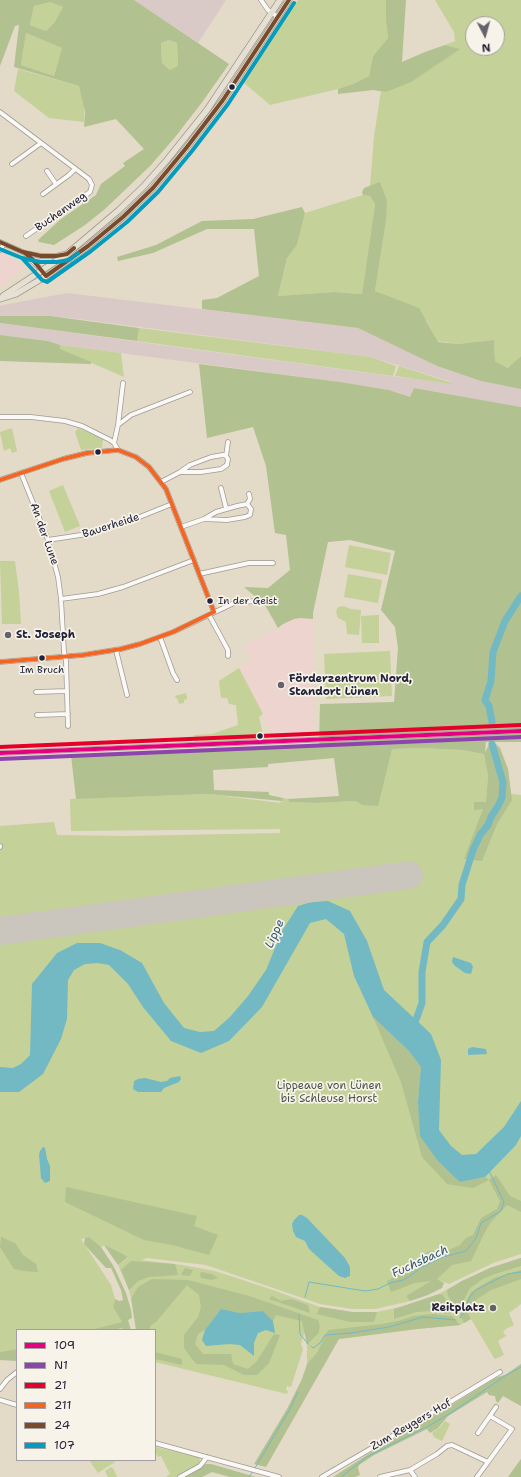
<!DOCTYPE html>
<html>
<head>
<meta charset="utf-8">
<style>
  body { margin:0 }
  #map { position:relative; width:521px; height:1477px; overflow:hidden; background:#e3dac8; font-family:"Shantell Sans",sans-serif }
  canvas { display:block }
  .legend { position:absolute; left:16px; top:1329px; width:140px; height:132px; box-sizing:border-box; background:#f7f3e8; border:1px solid #a29fa3; margin:0; padding:5px 7px; list-style:none; font-size:12px; color:#22223b }
  .legend li { display:flex; align-items:center; gap:8px; height:20px }
  .legend b { width:20px; border:1px solid #a29fa3 }
  .north { position:absolute; left:465px; top:16px; width:40px; height:40px; box-sizing:border-box; background:#f7f3e8; border:1px solid #a29fa3; border-radius:50%; rotate:174deg; font-size:11px; font-weight:700; line-height:16px; text-align:center; color:#22223b }
  .north::after { content:''; display:block; margin:auto; width:14px; height:18px; background:#66626c; clip-path:polygon(50% 0,100% 100%,50% 72%,0 100%) }
</style>
</head>
<body>
<div id="map">
<canvas width="521" height="1477"></canvas>
<ul class="legend">
<li><b style="height:5px;background:#e5007d"></b>109</li>
<li><b style="height:5px;background:#8e44ad"></b>N1</li>
<li><b style="height:5px;background:#e4002b"></b>21</li>
<li><b style="height:5px;background:#f26522"></b>211</li>
<li><b style="height:5px;background:#7a4b2a"></b>24</li>
<li><b style="height:5px;background:#039cbf"></b>107</li>
</ul>
<div class="north">N</div>
</div>
<script>
const c = document.querySelector('canvas').getContext('2d');
c.lineJoin = 'round';
function fill(path, color) { c.fillStyle = color; c.fill(path, 'evenodd'); }
const poly = rows => new Path2D(rows.map(r => 'M' + r).join(''));
function stroke(path, color, width, dash) { c.strokeStyle = color; c.lineWidth = width; c.lineCap = dash ? 'butt' : 'round'; c.setLineDash(dash || []); c.stroke(path); }
function write(font, color, halo, rows, align = 'center') {
  c.font = font + ' "Shantell Sans",sans-serif'; c.lineWidth = 3.5; c.setLineDash([]); c.textBaseline = 'middle'; c.strokeStyle = halo; c.fillStyle = color; for (const [text, x, y, turn = 0] of rows) {
    c.save(); c.translate(x, y); c.rotate((+turn || 0) * Math.PI / 180); c.textAlign = isNaN(turn) ? turn : align; if (halo) c.strokeText(text, 0, 0); c.fillText(text, 0, 0); c.restore();
  }
}
const built = poly([
  [0,250,7,254,21,266,20,271,0,287],
  [300,618,313,619,313,735,274,737,239,668,251,661,243,646,278,628,289,621]
]);
const industrial = poly([
  [134,0,226,0,198,43],
  [67,293,358,328,437,366,481,381,521,389,521,407,414,388,410,397,389,390,340,382,60,345,48,341,0,335,0,323,405,378,452,382,371,357,78,319,50,316,0,316,0,306,3,305]
]);
const green = poly([
  [298,0,386,0,386,21,388,38,373,56,369,76,353,84,338,89,270,105,243,82,247,73],
  [435,0,521,0,521,356,509,368,495,361,494,340,458,344,437,341,427,321,387,296,375,291,386,221,380,183,370,186,374,137,381,91,386,92,459,49,445,45,455,41,454,32],
  [473,24,497,24,497,48,473,48],
  [50,2,63,7,56,22,46,31,30,25,34,6],
  [26,33,62,48,54,76,21,65],
  [169,40,177,43,178,67,170,70,162,63,161,43],
  [18,69,79,86,84,103,84,122,49,118,14,91],
  [363,195,370,196,375,204,362,294,334,292,278,296,287,258,297,245,305,213],
  [139,328,371,357,396,366,393,376,137,341],
  [60,345,121,353,124,377,60,349],
  [399,366,452,383,452,384,395,376],
  [12,428,17,451,12,453,10,448,4,451,0,432],
  [78,428,103,439,102,448,81,450,75,432],
  [63,485,80,526,65,532,49,491],
  [349,545,391,553,387,575,345,567],
  [0,561,15,561,19,592,21,624,2,624],
  [348,574,382,580,378,603,344,597],
  [343,606,351,609,361,610,359,635,347,634,346,622,338,618,336,612,338,607],
  [379,615,379,643,362,643,361,616],
  [390,651,392,696,326,699,324,654],
  [239,668,263,714,259,717,263,734,257,740,195,742,194,735,212,734,238,725,236,705,229,704,227,698,221,698,219,681],
  [186,693,187,699,184,700,184,703,179,704,177,698,176,698,175,696],
  [422,748,462,750,485,754,488,775,486,802,483,809,496,792,521,795,521,1254,493,1263,449,1284,436,1279,406,1296,410,1301,375,1309,353,1309,320,1304,206,1265,147,1258,141,1260,182,1265,215,1271,270,1289,320,1307,352,1312,377,1312,406,1306,439,1294,462,1281,490,1268,521,1258,521,1304,509,1313,514,1325,506,1329,503,1332,506,1336,498,1341,504,1355,495,1359,494,1358,471,1319,460,1325,417,1329,339,1339,318,1351,307,1364,307,1345,319,1333,320,1326,314,1322,304,1334,301,1344,303,1349,291,1387,287,1386,286,1390,288,1391,287,1394,155,1362,155,1330,141,1330,138,1287,131,1298,129,1290,118,1265,128,1258,104,1245,101,1247,89,1237,81,1239,111,1285,115,1299,113,1307,122,1322,90,1330,17,1330,17,1349,0,1352,0,826,54,822,57,835,127,836,280,833,280,829,71,831,70,799,209,794,280,803,283,798,288,799,289,802,316,803,355,801,362,805,392,749],
  [445,1421,450,1424,442,1441,434,1437,432,1433,440,1427],
  [155,1447,199,1457,200,1461,199,1464,176,1477,166,1477,170,1474,161,1456,158,1457,155,1452],
  [89,1460,114,1460,115,1462,98,1473],
  [111,1467,113,1468,117,1477,108,1477,105,1471]
]);
const forest = poly([
  [0,0,134,0,229,64,203,101,176,136,151,165,105,209,85,225,54,245,39,242,38,240,61,219,96,195,101,184,125,166,123,163,144,149,116,119,84,127,85,112,79,86,14,67,19,25,15,26,0,66],
  [50,2,63,7,55,22,46,31,30,25,34,6],
  [26,33,62,48,54,76,21,65],
  [169,40,177,43,178,66,170,70,162,63,161,43],
  [386,0,406,0,402,62,425,52,445,45,460,49,411,82,386,92,373,90,338,94,338,89,353,84,369,76,373,56,388,38,386,21],
  [380,182,387,201,386,221,375,291,419,308,438,342,458,344,494,340,495,361,508,368,521,356,521,389,481,381,437,366,358,328,202,309,202,300,217,298,259,276,254,229,207,229,153,253,118,261,117,257,156,245,202,221,253,219,302,207,305,213,297,245,287,258,278,296,334,292,362,294,375,204,370,196,363,195,362,192,364,188],
  [0,316,50,316,139,328,137,341,0,323],
  [0,335,48,341,60,345,60,349,91,362,91,364,0,361],
  [199,364,340,382,389,390,410,397,414,388,521,407,521,742,486,742,485,752,490,743,496,744,500,748,508,769,512,800,497,824,482,861,464,859,483,809,474,810,474,802,486,802,488,775,484,754,462,750,422,748,392,749,378,806,362,805,355,801,316,803,289,802,288,799,339,796,334,758,268,764,268,767,213,770,214,790,269,792,269,795,283,798,282,801,208,794,76,799,71,755,319,746,320,704,394,702,398,648,395,627,381,610,395,551,350,540,328,542,313,613,313,619,300,618,294,619,283,624,278,628,265,605,244,587,268,588,290,570,286,535,275,533,266,466,253,427,207,438],
  [373,1017,409,1051,421,1067,418,1101,460,1182,485,1177,489,1180,496,1175,510,1196,521,1201,521,1212,507,1205,491,1222,485,1232,471,1261,452,1265,437,1279,444,1283,442,1288,428,1295,410,1301,406,1296,431,1281,415,1283,391,1292,387,1281,396,1276,429,1251,444,1252,460,1245,466,1238,473,1235,481,1218,497,1209,500,1201,489,1180,473,1188,447,1184,422,1157,401,1082],
  [66,1187,197,1216,194,1226,218,1235,209,1255,172,1245,144,1240,65,1202],
  [1,1237,15,1243,23,1255,36,1264,38,1272,24,1271,14,1269,0,1247],
  [89,1237,101,1247,114,1267,126,1293,131,1310,132,1318,128,1320,131,1330,122,1330,122,1328,113,1330,90,1330,122,1322,113,1307,115,1299,119,1301,123,1300,121,1290,111,1268,106,1268,84,1244,85,1238],
  [104,1245,117,1251,128,1257,118,1265],
  [521,1258,521,1266,495,1274,483,1279,470,1288,458,1311,448,1296,447,1290,462,1281,490,1268],
  [131,1261,175,1264,178,1275,149,1277,138,1281,129,1290,121,1270],
  [185,1268,193,1270,190,1276,181,1275],
  [521,1270,521,1279,491,1290,477,1299,471,1311,468,1313,471,1319,464,1323,460,1315,471,1292,494,1278],
  [201,1272,212,1274,218,1278,212,1280,201,1278,200,1275],
  [152,1279,188,1280,249,1296,318,1320,320,1326,319,1333,307,1345,302,1321,276,1315,273,1321,263,1311,240,1313,221,1309,205,1330,198,1334,195,1344,203,1354,231,1354,233,1364,248,1369,257,1361,274,1334,280,1335,269,1363,257,1375,244,1375,224,1365,196,1364,184,1348,184,1335,198,1317,201,1307,199,1295,187,1285,156,1322,150,1326,150,1330,136,1330,131,1298,138,1287],
  [439,1294,443,1295,452,1311,449,1314,431,1311,416,1312,394,1319,394,1309],
  [272,1296,281,1301,291,1299,308,1305,310,1313,269,1299],
  [320,1307,352,1312,377,1312,374,1322,350,1322,317,1314],
  [433,1314,452,1316,460,1325,417,1329,339,1339,266,1467,254,1464,287,1409,302,1379,307,1364,318,1351,328,1330,382,1324,398,1321,414,1316],
  [17,1349,17,1361,0,1360,0,1352],
  [155,1352,182,1359,182,1365,155,1359],
  [521,1364,521,1406,503,1396,498,1403,496,1401,495,1396,489,1395,487,1392,448,1416,438,1428,430,1433,427,1429,374,1455,359,1465,358,1468,360,1475,355,1477,333,1477,370,1453,424,1422,497,1377,505,1375],
  [521,1459,521,1477,508,1477,518,1463],
  [206,1464,211,1464,256,1477,230,1477,212,1472,202,1477,185,1477]
]);
const water = poly([
  [328,901,350,911,367,941,384,990,431,1034,441,1060,439,1130,451,1146,462,1155,476,1154,504,1127,521,1101,521,1136,516,1145,485,1177,460,1182,438,1161,420,1136,418,1101,421,1067,409,1051,373,1017,354,976,344,934,326,919,310,923,262,1007,229,1041,201,1053,171,1041,143,1007,128,984,109,965,97,963,85,964,74,970,68,980,67,1019,61,1039,43,1074,19,1092,0,1092,0,1067,13,1068,21,1064,30,1055,32,984,57,953,77,943,100,943,120,950,142,963,164,1003,184,1028,200,1032,214,1031,230,1017,248,996,266,970,282,931,298,906,311,902],
  [453,957,471,963,473,967,471,974,465,973,455,966,452,962],
  [472,1047,486,1049,487,1054,468,1055,468,1049],
  [180,1076,181,1079,179,1082,164,1088,161,1092,138,1092,133,1089,134,1081,138,1079,145,1078,161,1082,167,1081,170,1078],
  [43,1147,45,1148,47,1159,50,1166,50,1181,45,1183,41,1178,39,1155,40,1151],
  [299,1215,302,1215,307,1218,345,1258,350,1267,350,1276,345,1278,339,1276,309,1249,305,1241,296,1237,293,1231,292,1224,294,1220],
  [221,1309,240,1313,263,1311,273,1321,275,1333,266,1330,258,1333,254,1343,254,1356,240,1345,230,1344,206,1346,202,1340,205,1330]
]);
const stream = poly([
  [305,1297,309,1282,365,1291,378,1289,390,1283,403,1280,413,1274,420,1268,443,1257,466,1251,476,1238,481,1223,501,1211,504,1202,489,1171],
  [299,1314,300,1334,308,1344],
  [460,1318,465,1311,469,1298,476,1290,507,1274,521,1272],
  [311,1346,313,1348,320,1343,325,1335,351,1333,389,1327,423,1317,456,1320],
  [503,1377,521,1367],
  [425,1428,451,1413,502,1378],
  [255,1468,290,1409,298,1392],
  [249,1477,253,1471],
  [341,1477,367,1457,424,1428]
]);
const river = poly([
  [492,722,489,706,485,700,491,681,493,652,505,621,521,596],
  [413,1028,422,1003,422,972,427,942,443,925,461,899,462,885,473,850,480,835,488,825,491,817,498,806,502,798,503,782,492,744]
]);
const runway = poly([
  [0,931,409,875]
]);
const minor = poly([
  [261,0,268,10,278,17],
  [0,112,89,179,92,185,90,192,26,236],
  [12,164,41,143],
  [47,171,56,184],
  [43,194,69,175,75,169],
  [0,242,25,253,43,272],
  [0,250,4,244],
  [25,253,41,256,56,256,64,254],
  [0,417,31,417,65,421,82,426,110,440,114,443,118,450],
  [118,425,131,415,190,392],
  [114,443,118,425,123,383],
  [226,456,228,442],
  [21,473,48,540,58,577,61,599,64,652,66,661,68,726],
  [0,480,63,459,87,453,118,450,136,457,149,467,166,489,214,612],
  [161,482,180,472,201,472,221,469,227,465,228,459,226,456,223,455,211,457,190,465,180,472],
  [221,488,226,508],
  [247,504,250,499,249,494],
  [181,527,204,519,227,520,245,517,250,515,251,509,247,504,237,506,216,512,204,519],
  [48,540,87,534,137,518,172,504],
  [199,574,249,563,273,563],
  [61,599,98,594,123,587,194,560],
  [209,615,228,650,228,656],
  [160,637,173,673,177,680],
  [116,650,127,695],
  [0,662,83,655,121,649,140,644,173,632,234,603,265,600],
  [36,692,67,691],
  [37,715,68,714],
  [0,753,521,731],
  [0,846,0,847],
  [0,1389,7,1380,17,1372],
  [0,1400,17,1405],
  [478,1433,490,1416],
  [155,1443,279,1477],
  [410,1470,415,1477],
  [180,1477,200,1466,207,1457],
  [322,1477,427,1416,500,1372],
  [380,1477,410,1470,437,1454,447,1446,452,1445,488,1462,512,1429,490,1416,496,1407],
  [477,1477,488,1462]
]);
const major = poly([
  [3,296,67,254,119,210,143,187,167,160,207,110,280,0],
  [0,299,16,294,46,276,88,246,123,217,153,188,187,147,223,100,289,0]
]);
const bus1 = poly([
  [0,753,521,731]
]);
const bus2 = poly([
  [0,759,521,737]
]);
const bus3 = poly([
  [0,747,521,725]
]);
const bus4 = poly([
  [0,480,63,459,87,453,118,450,136,457,149,467,166,489,214,612,173,632,140,644,121,649,83,655,0,662]
]);
const bus5 = poly([
  [0,242,25,253,32,259,46,276,88,246,123,217,153,188,187,147,223,100,289,0],
  [23,252,41,256,56,256,67,254,74,248]
]);
const bus6 = poly([
  [0,249,22,258,42,280,47,282,91,251,127,222,158,192,192,151,228,104,294,3],
  [22,258,40,262,57,262,69,260,78,253]
]);
const markers = [
  [232,87,3.5,"#22223b"],
  [98,452,3.5,"#22223b"],
  [210,601,3.5,"#22223b"],
  [8,635,4,"#66626c"],
  [42,658,3.5,"#22223b"],
  [281,685,4,"#66626c"],
  [260,736,3.5,"#22223b"],
  [493,1308,4,"#66626c"]
];
const busNames = [
  ["In der Geist",218,601],
  ["Im Bruch",42,670,"center"]
];
const streetNames = [
  ["Buchenweg",61,212,-35],
  ["Bauerheide",111,526,-18],
  ["An der Lune",44,534,70],
  ["Zum Reygers Hof",411,1425,-30]
];
const poiNames = [
  ["St. Joseph",16,635],
  ["Förderzentrum Nord,",289,679],
  ["Standort Lünen",289,692],
  ["Reitplatz",485,1308,"right"]
];
const parkNames = [
  ["Lippeaue von Lünen",329,1086],
  ["bis Schleuse Horst",329,1099]
];
const waterNames = [
  ["Lippe",275,934,-66],
  ["Fuchsbach",420,1262,-25]
];
fill(built, '#eed4ce');
fill(industrial, '#dacac7');
fill(green, '#c4d198');
fill(forest, '#b1c190');
fill(water, '#73b9c4');
stroke(stream, '#73b9c4', 1);
stroke(river, '#73b9c4', 7);
stroke(runway, '#cbc6bd', 28);
stroke(minor, '#9f9a93', 5.5);
stroke(major, '#9f9a93', 7);
stroke(minor, '#fbf9f7', 4);
stroke(major, '#e6e0d2', 5.5);
stroke(bus1, '#e5007d', 4);
stroke(bus2, '#8e44ad', 4);
stroke(bus3, '#e4002b', 4);
stroke(bus4, '#f26522', 4);
stroke(bus5, '#7a4b2a', 4);
stroke(bus6, '#039cbf', 4);
for (const [x, y, r, color] of markers) { const dot = new Path2D(); dot.arc(x, y, r, 0, 2 * Math.PI); c.fillStyle = color; c.fill(dot); stroke(dot, '#f7f3e8', 1.5); }
write('10px', '#22223b', '#f7f3e8', busNames, 'left');
write('11px', '#22223b', '#f7f3e8', streetNames);
write('bold 11px', '#22223b', '#f7f3e8', poiNames, 'left');
write('11px', '#4b544b', '#f7f3e8', parkNames);
write('italic 12px', '#2f5971', '#f7f3e8', waterNames);
</script>
</body>
</html>
